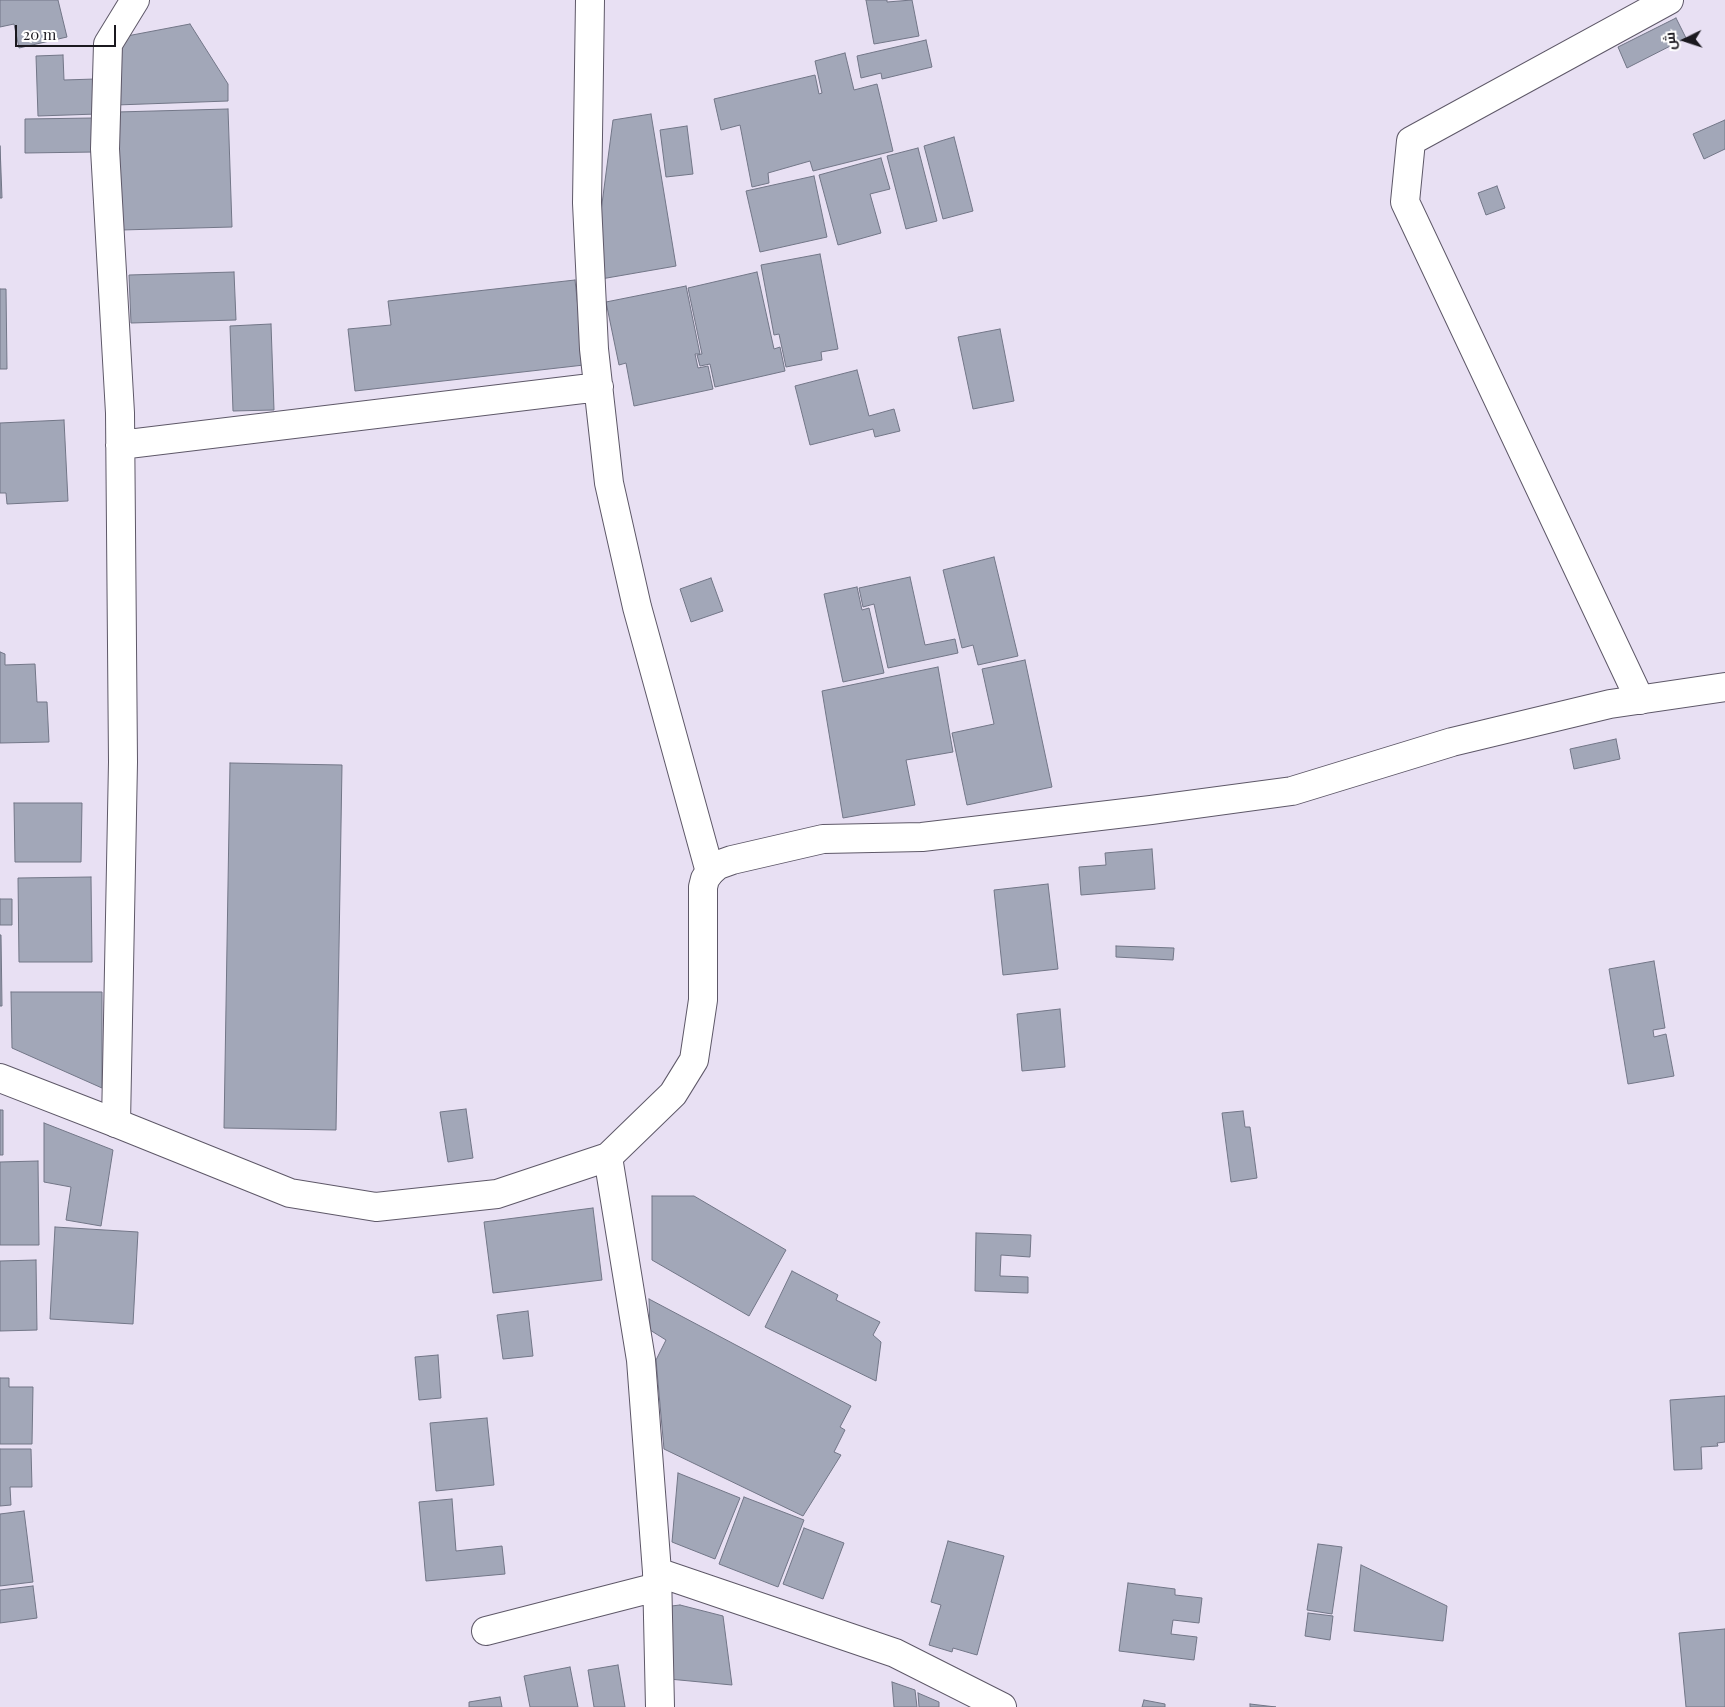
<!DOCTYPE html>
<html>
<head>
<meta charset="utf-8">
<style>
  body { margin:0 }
  #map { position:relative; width:1725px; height:1707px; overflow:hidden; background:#e8e0f3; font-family:"Playfair Display",Cairo,serif }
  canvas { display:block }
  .north { position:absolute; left:1660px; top:15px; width:50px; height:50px; -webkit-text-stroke:4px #fff; paint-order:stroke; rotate:266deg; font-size:14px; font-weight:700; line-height:20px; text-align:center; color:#1b191f }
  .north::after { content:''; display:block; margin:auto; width:18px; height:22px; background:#1b191f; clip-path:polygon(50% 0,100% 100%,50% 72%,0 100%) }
  .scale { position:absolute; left:15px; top:25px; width:101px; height:22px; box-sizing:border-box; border:2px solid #1b191f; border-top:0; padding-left:6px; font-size:15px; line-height:18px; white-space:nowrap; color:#1b191f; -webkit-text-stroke:4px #fff; paint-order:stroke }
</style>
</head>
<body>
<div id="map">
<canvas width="1725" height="1707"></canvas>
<div class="north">ش</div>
<div class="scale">20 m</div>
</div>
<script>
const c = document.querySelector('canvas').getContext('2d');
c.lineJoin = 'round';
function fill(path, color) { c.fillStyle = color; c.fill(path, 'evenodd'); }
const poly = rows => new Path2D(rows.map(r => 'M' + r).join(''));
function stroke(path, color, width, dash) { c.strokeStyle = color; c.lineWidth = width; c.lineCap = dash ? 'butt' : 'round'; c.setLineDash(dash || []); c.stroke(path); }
const building = poly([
  [0,0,58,0,67,37,19,48,14,24,0,27,0,0],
  [866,0,887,0,887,2,912,0,919,36,874,44,866,0],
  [1676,18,1686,38,1627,68,1618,47,1676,18],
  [190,24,228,84,228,101,116,105,114,44,127,36,190,24],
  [926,40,932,67,882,79,881,73,861,78,857,56,926,40],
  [845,53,854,90,877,84,893,151,813,171,810,161,768,173,769,183,752,187,740,125,721,130,714,99,815,75,819,94,822,93,815,61,845,53],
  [63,55,64,80,95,79,97,114,38,116,36,56,63,55],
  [228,109,232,227,121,230,117,112,228,109],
  [651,114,676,266,601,279,600,219,613,120,651,114],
  [94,118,95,152,25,153,25,119,94,118],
  [1725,120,1725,149,1704,159,1693,134,1725,120],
  [687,126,693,174,666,177,660,130,687,126],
  [954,137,973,211,943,219,924,146,954,137],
  [0,146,2,198,0,198,0,146],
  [918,148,937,221,906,229,887,156,918,148],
  [881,158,890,189,870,194,881,233,838,245,819,175,881,158],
  [814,176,827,237,760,252,746,191,814,176],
  [1497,186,1505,208,1486,215,1478,193,1497,186],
  [820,254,838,349,821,352,822,360,786,367,779,334,774,335,761,265,820,254],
  [234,272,236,320,131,323,129,275,234,272],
  [757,272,774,349,780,347,785,371,715,387,710,364,700,366,697,355,702,354,688,288,757,272],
  [575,280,584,365,355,391,348,329,391,325,388,301,575,280],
  [686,286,700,354,695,354,698,368,708,366,713,389,634,406,626,363,619,365,606,302,686,286],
  [0,289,6,289,7,369,0,369,0,289],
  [271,324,274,410,233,411,230,326,271,324],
  [1000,329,1014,401,973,409,958,337,1000,329],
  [857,370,869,416,894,409,900,431,875,437,873,429,810,445,795,386,857,370],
  [64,420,68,501,7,504,6,493,0,493,0,423,64,420],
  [994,557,1018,656,978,665,973,645,962,648,943,570,994,557],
  [910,577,925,645,955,639,958,653,888,668,874,604,863,607,859,588,910,577],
  [711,578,723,611,691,622,680,589,711,578],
  [857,587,862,610,869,608,884,673,843,682,824,594,857,587],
  [0,652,5,654,5,665,35,664,37,702,47,702,49,742,0,743,0,652],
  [1025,660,1052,787,967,805,952,733,994,724,982,669,1025,660],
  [938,667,953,752,906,760,915,805,843,818,822,691,938,667],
  [1616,739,1620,759,1574,769,1570,749,1616,739],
  [230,763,342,765,336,1130,224,1128,230,763],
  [14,803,82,803,81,862,15,862,14,803],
  [1152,849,1155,889,1081,895,1079,867,1106,865,1105,853,1152,849],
  [91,877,92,962,19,962,18,878,91,877],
  [1048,884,1058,969,1003,975,994,890,1048,884],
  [0,899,12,899,12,925,0,925,0,899],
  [0,935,1,935,2,1006,0,1006,0,935],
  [1116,946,1174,948,1173,960,1116,957,1116,946],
  [1654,961,1665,1028,1653,1030,1654,1037,1666,1034,1674,1076,1628,1084,1609,969,1654,961],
  [11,992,102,992,102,1088,12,1048,11,992],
  [1060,1009,1065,1067,1022,1071,1017,1014,1060,1009],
  [466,1109,473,1158,448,1162,440,1112,466,1109],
  [0,1110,3,1110,3,1155,0,1155,0,1110],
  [1243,1111,1245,1127,1250,1127,1257,1178,1231,1182,1222,1113,1243,1111],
  [44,1123,113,1150,101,1226,66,1220,71,1187,44,1182,44,1123],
  [38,1161,39,1245,0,1245,0,1162,38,1161],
  [652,1196,694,1196,786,1250,749,1316,652,1260,652,1196],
  [593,1208,602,1280,493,1293,484,1222,593,1208],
  [55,1227,138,1232,133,1324,50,1319,55,1227],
  [976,1233,1031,1235,1030,1257,1001,1255,1000,1276,1028,1277,1028,1293,975,1291,976,1233],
  [36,1260,37,1330,0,1331,0,1261,36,1260],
  [792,1271,838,1295,836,1300,880,1322,873,1335,881,1342,876,1381,765,1327,792,1271],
  [649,1299,851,1406,840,1427,845,1430,834,1452,841,1455,803,1516,664,1449,656,1360,666,1340,650,1330,649,1299],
  [528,1311,533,1356,503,1359,497,1315,528,1311],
  [438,1355,441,1398,419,1400,415,1357,438,1355],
  [0,1378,9,1378,9,1387,33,1387,32,1444,0,1444,0,1378],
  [1725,1396,1725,1442,1717,1443,1718,1446,1701,1447,1702,1469,1674,1470,1670,1400,1725,1396],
  [487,1418,494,1485,436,1491,430,1423,487,1418],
  [0,1449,31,1449,32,1487,10,1487,11,1505,0,1506,0,1449],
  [678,1473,740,1498,715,1559,672,1542,678,1473],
  [744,1497,804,1520,778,1587,719,1564,744,1497],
  [452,1499,456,1551,502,1546,505,1574,426,1581,419,1502,452,1499],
  [24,1511,33,1582,0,1586,0,1514,24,1511],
  [804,1528,844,1543,823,1599,783,1584,804,1528],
  [948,1541,1004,1556,977,1655,953,1648,952,1652,929,1645,941,1605,931,1602,948,1541],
  [1318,1544,1342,1547,1332,1614,1307,1610,1318,1544],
  [1361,1565,1447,1606,1443,1641,1354,1631,1361,1565],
  [1128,1583,1175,1589,1175,1595,1202,1598,1199,1623,1173,1620,1171,1634,1197,1637,1194,1660,1119,1651,1128,1583],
  [33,1586,37,1618,0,1623,0,1590,33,1586],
  [680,1605,723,1616,732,1685,669,1679,663,1607,680,1605],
  [1308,1613,1333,1616,1330,1640,1305,1636,1308,1613],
  [1725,1629,1725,1707,1686,1707,1679,1633,1725,1629],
  [618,1665,625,1707,594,1707,588,1670,618,1665],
  [570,1667,578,1707,530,1707,524,1676,570,1667],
  [892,1682,915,1690,917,1707,894,1707,892,1682],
  [918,1693,939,1702,939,1707,919,1707,918,1693],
  [500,1697,502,1707,469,1707,469,1702,500,1697],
  [1144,1700,1165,1704,1165,1707,1142,1707,1144,1700],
  [1250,1704,1276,1707,1250,1707,1250,1704]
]);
const street = poly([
  [590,0,587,203,594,349,609,483,637,607,710,872],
  [120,445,599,387],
  [1640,700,1405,202,1411,141,1669,0],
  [116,1123,123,762,120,413,105,149,108,44,135,0],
  [608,1157,641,1360,657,1572,660,1707],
  [657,1572,895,1653,1002,1707],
  [486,1631,657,1587]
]);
const secondary = poly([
  [0,1078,116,1123,290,1193,376,1207,497,1194,608,1157,673,1094,694,1060,703,1000,703,887,705,879,710,872,718,865,732,860,823,839,922,837,1151,810,1292,791,1452,742,1610,704,1725,687]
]);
fill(building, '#a2a7b8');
stroke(building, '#727687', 1);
stroke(street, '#5e5868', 30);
stroke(secondary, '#5e5868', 30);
stroke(street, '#fff', 28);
stroke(secondary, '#fff', 28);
</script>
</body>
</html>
